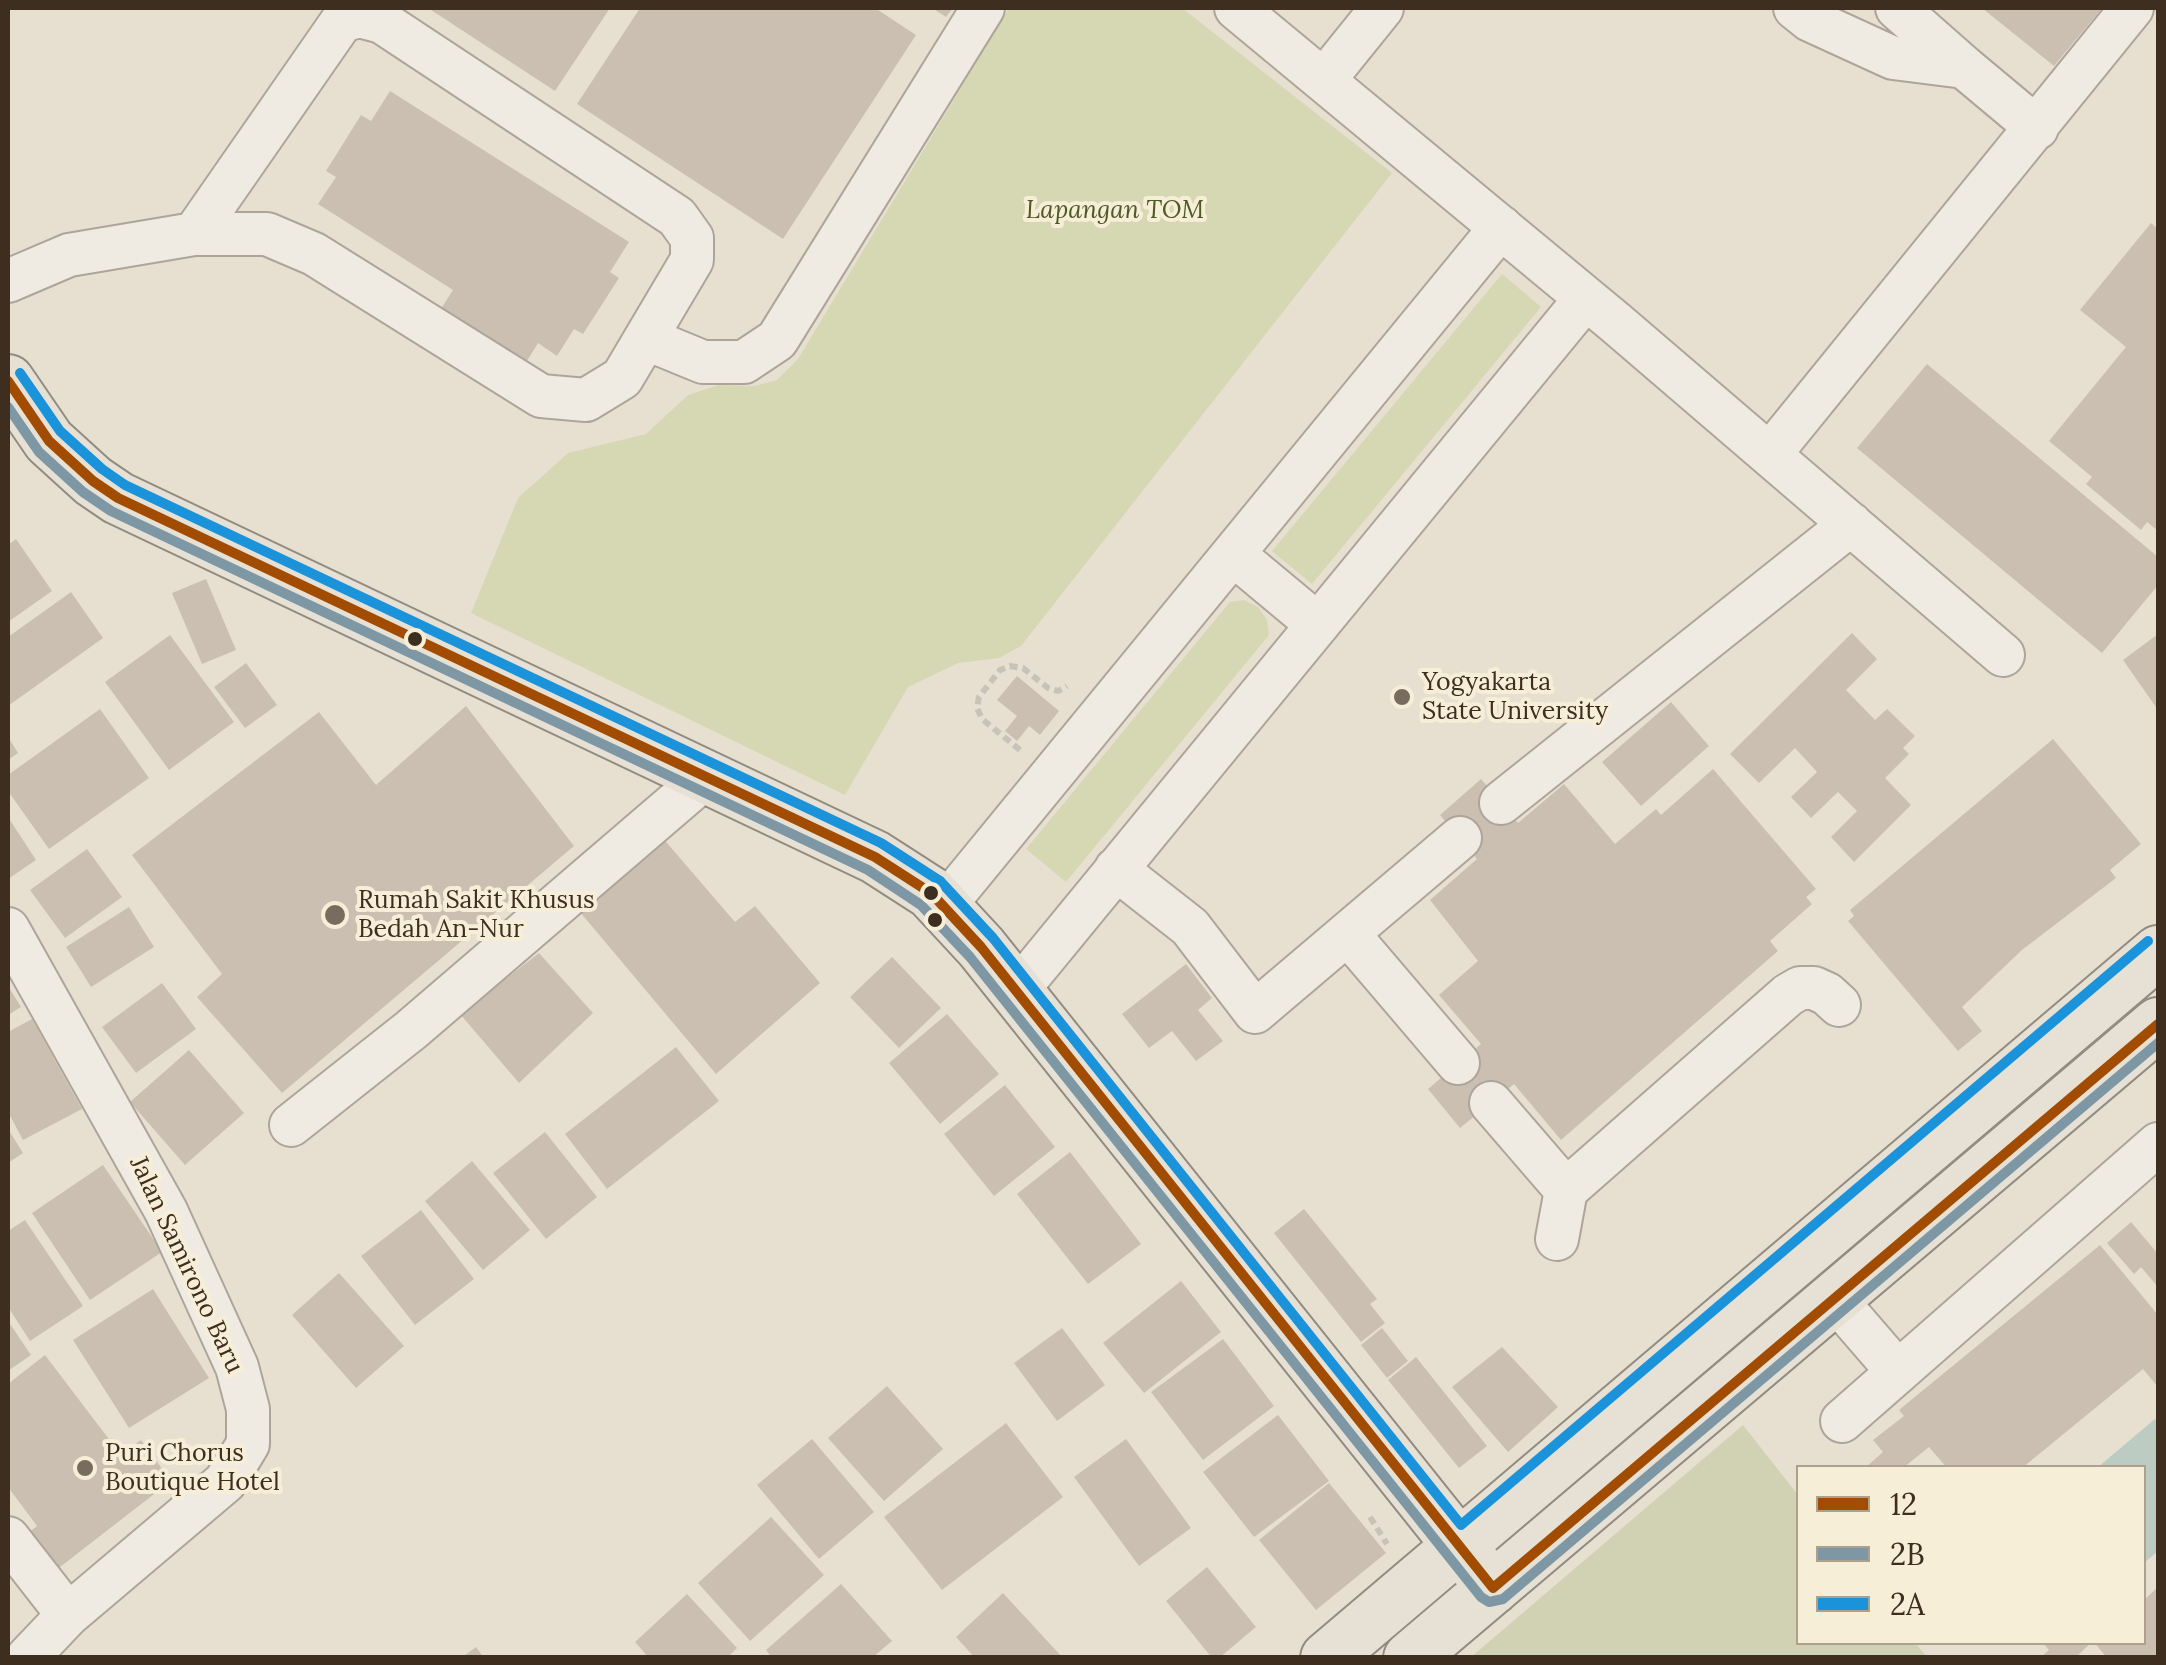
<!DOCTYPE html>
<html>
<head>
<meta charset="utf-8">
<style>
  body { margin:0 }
  #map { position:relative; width:2166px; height:1665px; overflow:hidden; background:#e7e0d1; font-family:Lora,serif }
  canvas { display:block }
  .frame { position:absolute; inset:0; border:10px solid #3d2e20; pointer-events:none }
  .legend { position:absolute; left:1796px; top:1465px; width:350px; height:180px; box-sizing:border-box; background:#f7eed8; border:2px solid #ada18e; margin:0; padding:12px 18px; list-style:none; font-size:30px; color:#3d2e20 }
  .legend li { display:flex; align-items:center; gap:20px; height:50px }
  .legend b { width:50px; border:2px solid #ada18e }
</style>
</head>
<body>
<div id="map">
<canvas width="2166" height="1665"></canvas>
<div class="frame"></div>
<ul class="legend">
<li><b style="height:12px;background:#a14c00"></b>12</li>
<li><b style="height:12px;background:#7e97a4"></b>2B</li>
<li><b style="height:12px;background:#1a93db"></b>2A</li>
</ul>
</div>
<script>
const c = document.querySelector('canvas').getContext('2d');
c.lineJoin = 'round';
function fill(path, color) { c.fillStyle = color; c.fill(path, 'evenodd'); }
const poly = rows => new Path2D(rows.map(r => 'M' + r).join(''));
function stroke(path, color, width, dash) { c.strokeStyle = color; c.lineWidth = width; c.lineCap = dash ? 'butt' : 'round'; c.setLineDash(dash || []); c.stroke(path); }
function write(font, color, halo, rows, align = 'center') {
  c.font = font + ' Lora,serif'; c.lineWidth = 8; c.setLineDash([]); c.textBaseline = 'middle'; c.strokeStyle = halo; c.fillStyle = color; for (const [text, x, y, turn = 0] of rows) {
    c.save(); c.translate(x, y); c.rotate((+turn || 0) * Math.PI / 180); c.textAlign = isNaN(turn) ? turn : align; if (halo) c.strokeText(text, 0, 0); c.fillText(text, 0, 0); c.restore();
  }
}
const green = poly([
  [1009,8,1182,8,1392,173,1021,646,999,658,958,663,908,687,845,795,471,613,518,498,568,453,646,434,688,395,719,385,755,386,777,380,798,359],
  [1502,274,1541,307,1312,584,1272,551],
  [1244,600,1258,607,1267,620,1269,635,1066,882,1026,849,1230,602]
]);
const cemetery = poly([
  [1743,1425,1798,1495,1798,1642,1915,1643,1927,1657,1471,1657]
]);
const water = poly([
  [2155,1419,2158,1423,2158,1551,2144,1563,2144,1468,2098,1467]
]);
const building = poly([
  [428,8,610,8,555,91],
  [640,8,875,8,916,35,783,239,577,104],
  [932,8,953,8,946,17],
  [1982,8,2102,8,2054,66],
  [390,91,629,242,610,272,619,278,583,334,574,329,557,356,538,343,522,369,437,315,453,290,318,204,336,177,326,171,361,115,371,121],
  [2151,223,2158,229,2158,531,2147,522,2141,530,2086,484,2092,477,2049,441,2126,347,2080,310],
  [1927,364,2158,557,2158,585,2102,653,1857,448],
  [16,539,52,591,8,622,8,545],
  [206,579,236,650,202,664,172,593],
  [71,592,103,638,8,706,8,637],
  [1852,633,1877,659,1846,690,1875,720,1887,709,1915,736,1903,748,1909,754,1885,778,1911,805,1854,862,1831,837,1857,811,1838,792,1811,818,1791,797,1817,772,1795,748,1759,783,1730,754],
  [2158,634,2158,710,2123,660],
  [170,635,234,722,169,770,105,682],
  [246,663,277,705,245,728,214,687],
  [1017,676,1059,711,1040,735,1029,726,1017,741,1005,731,1017,716,997,700],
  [1671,702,1709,746,1641,806,1602,762],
  [466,706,574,846,282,1093,197,997,222,974,132,855,319,712,376,785],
  [100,709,149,778,49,849,8,791,8,775],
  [8,737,18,753,8,760],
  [2053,739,2141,844,2110,870,2116,878,2022,950,1962,1007,1982,1031,1958,1051,1848,921,1854,916,1850,910],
  [1713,769,1816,889,1806,897,1812,904,1770,941,1778,951,1561,1140,1514,1084,1460,1128,1428,1089,1481,1044,1439,995,1478,961,1430,900,1477,859,1440,815,1481,779,1518,823,1564,784,1615,844,1656,809,1661,815],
  [8,817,36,860,8,879],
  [661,836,735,922,755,906,820,983,716,1074,580,912],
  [87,849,122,897,65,938,30,890],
  [129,907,154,947,91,987,66,947],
  [539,953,593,1013,519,1083,460,1014],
  [892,957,941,1008,899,1048,850,997],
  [1186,964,1212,998,1198,1010,1223,1041,1196,1061,1172,1031,1149,1048,1122,1014],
  [162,983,196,1029,136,1073,102,1027],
  [8,986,21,1007,8,1015],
  [947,1014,999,1074,940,1124,889,1063],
  [32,1019,82,1109,23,1140,8,1112,8,1032],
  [676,1047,719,1101,607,1189,565,1134],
  [189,1050,244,1113,185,1165,130,1102],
  [1005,1085,1055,1147,994,1196,944,1134],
  [8,1129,23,1153,8,1163],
  [545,1132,597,1197,546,1239,493,1173],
  [1070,1152,1141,1244,1088,1284,1017,1194],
  [472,1161,530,1230,483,1270,425,1201],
  [103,1165,162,1252,90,1300,32,1213],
  [1304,1209,1377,1299,1370,1304,1385,1323,1361,1342,1274,1233],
  [421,1210,474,1279,415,1325,361,1256],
  [25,1220,83,1306,30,1341,8,1307,8,1231],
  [2131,1222,2158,1254,2158,1287,2141,1267,2134,1274,2107,1243],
  [2100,1245,2158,1315,2158,1387,2143,1369,2022,1468,1947,1468,1929,1447,1903,1468,1865,1468,1883,1452,1873,1440,1904,1416,1899,1410],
  [339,1273,404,1346,356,1388,292,1315],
  [1181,1281,1221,1332,1144,1393,1103,1343],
  [153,1289,209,1378,129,1428,73,1340],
  [8,1321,31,1355,8,1371],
  [1062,1328,1105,1385,1057,1421,1014,1363],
  [1382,1328,1408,1361,1387,1378,1361,1345],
  [1223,1339,1274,1406,1203,1460,1151,1392],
  [1502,1347,1558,1407,1508,1452,1452,1387],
  [45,1355,121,1455,141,1440,171,1481,51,1574,23,1537,37,1526,8,1487,8,1384],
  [1416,1357,1487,1446,1459,1468,1388,1380],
  [887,1386,943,1449,884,1501,828,1438],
  [1278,1415,1329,1481,1254,1537,1203,1472],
  [1006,1423,1063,1497,942,1590,884,1517],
  [812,1439,874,1512,819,1559,757,1485],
  [1126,1439,1191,1528,1139,1566,1074,1477],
  [1329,1483,1386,1553,1316,1610,1259,1540],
  [771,1517,824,1575,750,1641,698,1583],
  [1207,1567,1256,1627,1219,1658,1212,1658,1166,1601],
  [841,1584,892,1641,872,1658,772,1658,766,1650],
  [2158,1587,2158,1658,2107,1658,2094,1642,2144,1642,2144,1600],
  [1003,1593,1063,1658,975,1658,956,1637],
  [687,1594,737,1648,727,1658,649,1658,635,1642],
  [2042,1642,2092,1642,2075,1658,2040,1658,2049,1650],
  [476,1647,484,1658,461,1658]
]);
const path = poly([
  [1020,750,982,719,977,708,979,697,1000,670,1010,666,1023,668,1048,688,1058,691,1067,686],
  [1370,1517,1387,1544]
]);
const minor = poly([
  [1236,8,1616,323,2003,655],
  [1795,8,1810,20,1893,58,1964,67,2037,128],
  [1897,8,1964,67],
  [1324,80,1382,8],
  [8,281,69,255,194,234,342,21,359,16,382,22,677,217,692,238,692,260,622,378,586,400,541,396,314,254,267,234,194,234],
  [647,339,703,362,744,362,777,340,983,8],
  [1770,454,2132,8],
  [1233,554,1317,624],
  [1501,803,1851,524],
  [1116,869,1190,927,1255,1012,1460,838],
  [945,905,1501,227],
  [8,929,166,1211,237,1367,248,1409,248,1444,225,1482,68,1615,27,1658],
  [1348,934,1458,1063],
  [1016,992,1586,298],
  [1491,1103,1566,1190],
  [291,1125,411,1030,707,776],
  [1557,1239,1566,1190,1788,995,1800,988,1814,988,1827,994,1839,1005],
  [1835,1299,1898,1372],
  [1842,1421,2158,1144],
  [8,1538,68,1615]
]);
const major = poly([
  [8,381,49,441,93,481,118,498,875,857,931,893,981,947,1493,1588],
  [1327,1658,2158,952],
  [1410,1658,2158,1024]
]);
const bus1 = poly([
  [8,381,49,441,93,481,118,498,875,857,931,893,981,947,1493,1588,2158,1024]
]);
const bus2 = poly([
  [8,407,39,452,83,492,111,511,868,870,921,905,970,957,1481,1597,1489,1602,1503,1599,2158,1043]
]);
const bus3 = poly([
  [20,373,60,431,102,469,125,485,881,843,940,881,993,938,1461,1525,2148,941]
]);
const markers = [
  [415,639,9,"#3d2e20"],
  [1402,697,10,"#786c5e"],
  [931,893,9,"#3d2e20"],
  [335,915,12,"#786c5e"],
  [935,920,9,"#3d2e20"],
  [85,1468,10,"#786c5e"]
];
const parkNames = [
  ["Lapangan TOM",1115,211]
];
const poiNames = [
  ["Yogyakarta",1422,683],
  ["State University",1422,712],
  ["Rumah Sakit Khusus",358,901],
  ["Bedah An-Nur",358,930],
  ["Puri Chorus",105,1454],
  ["Boutique Hotel",105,1483]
];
const streetNames = [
  ["Jalan Samirono Baru",186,1265,65]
];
fill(green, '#d6d7b3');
fill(cemetery, '#d1d1b3');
fill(water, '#bcccc2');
fill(building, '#cbbfb2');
stroke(minor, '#ada599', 46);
stroke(major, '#928b80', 56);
stroke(path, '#c8c2b9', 6, [8, 5]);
stroke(minor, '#efebe3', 42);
stroke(major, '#e6e1d4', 52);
stroke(bus1, '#a14c00', 10);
stroke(bus2, '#7e97a4', 10);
stroke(bus3, '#1a93db', 10);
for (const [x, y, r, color] of markers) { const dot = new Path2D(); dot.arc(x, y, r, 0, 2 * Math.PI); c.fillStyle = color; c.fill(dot); stroke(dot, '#f7eed8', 4); }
write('italic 25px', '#4d5a26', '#f7eed8', parkNames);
write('25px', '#3d2e20', '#f7eed8', poiNames, 'left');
write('25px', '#3d2e20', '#f7eed8', streetNames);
</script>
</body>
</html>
